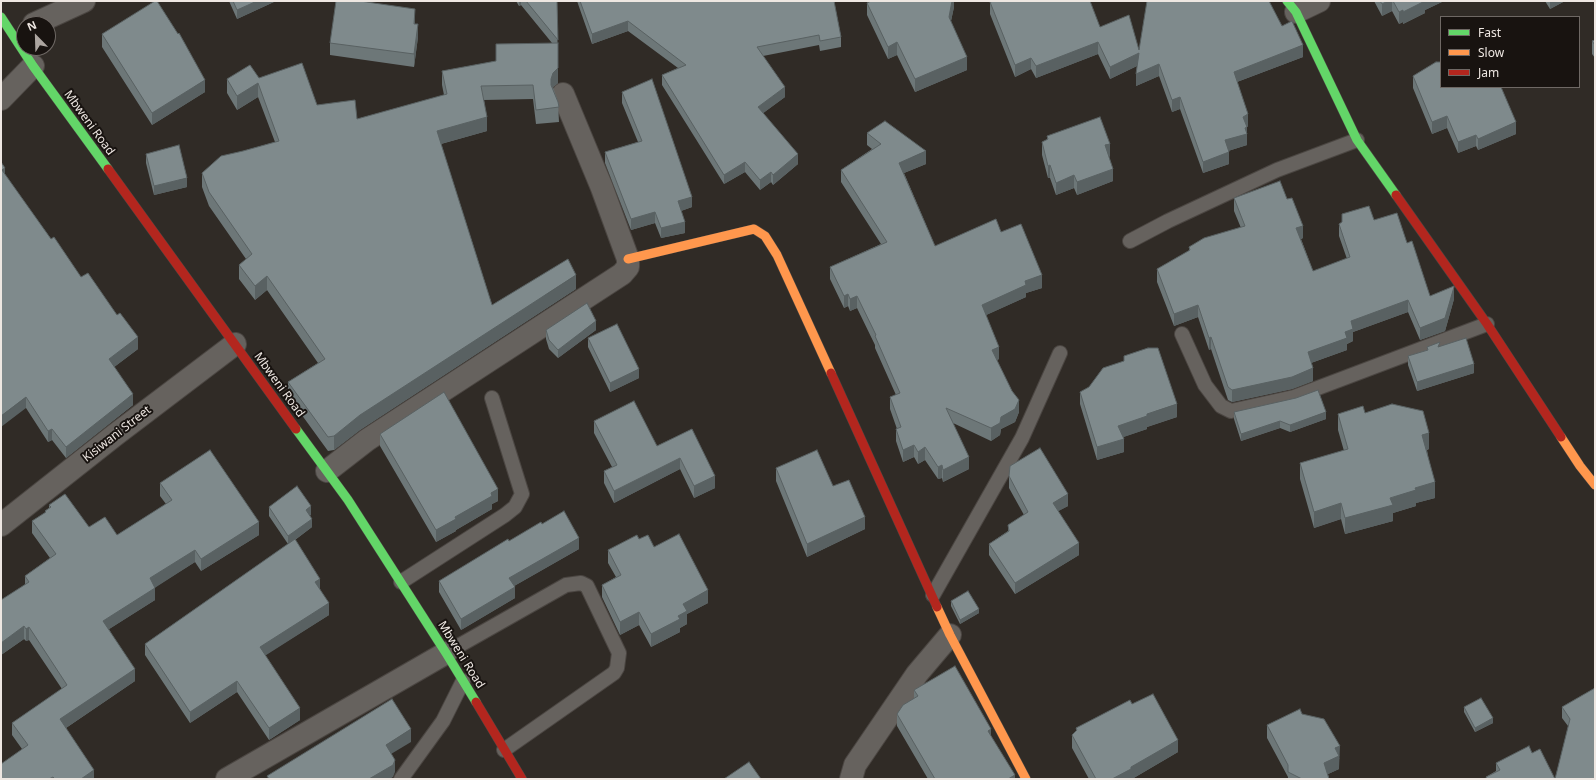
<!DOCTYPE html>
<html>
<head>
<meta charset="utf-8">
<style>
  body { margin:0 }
  #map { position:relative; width:1596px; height:780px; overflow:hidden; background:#302b26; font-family:"Noto Sans",sans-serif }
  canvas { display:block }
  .frame { position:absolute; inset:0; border:2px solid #eee7e2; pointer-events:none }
  .legend { position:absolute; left:1440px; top:16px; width:140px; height:72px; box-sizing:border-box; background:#181310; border:1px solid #6e6864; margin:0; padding:5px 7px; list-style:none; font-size:12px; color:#eee7e2 }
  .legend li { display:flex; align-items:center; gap:8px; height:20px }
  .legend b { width:20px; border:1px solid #6e6864 }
  .north { position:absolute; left:16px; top:16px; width:40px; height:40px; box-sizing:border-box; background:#181310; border:1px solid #6e6864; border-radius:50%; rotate:337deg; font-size:11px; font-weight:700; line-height:16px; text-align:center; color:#eee7e2 }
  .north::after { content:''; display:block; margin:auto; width:14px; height:18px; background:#aca5a0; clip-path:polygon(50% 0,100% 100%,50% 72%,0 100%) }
</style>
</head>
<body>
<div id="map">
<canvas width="1596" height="780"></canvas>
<div class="frame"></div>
<ul class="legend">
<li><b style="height:5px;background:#63d668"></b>Fast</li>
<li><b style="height:5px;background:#ff974d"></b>Slow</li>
<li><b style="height:5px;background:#b3261e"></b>Jam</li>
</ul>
<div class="north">N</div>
</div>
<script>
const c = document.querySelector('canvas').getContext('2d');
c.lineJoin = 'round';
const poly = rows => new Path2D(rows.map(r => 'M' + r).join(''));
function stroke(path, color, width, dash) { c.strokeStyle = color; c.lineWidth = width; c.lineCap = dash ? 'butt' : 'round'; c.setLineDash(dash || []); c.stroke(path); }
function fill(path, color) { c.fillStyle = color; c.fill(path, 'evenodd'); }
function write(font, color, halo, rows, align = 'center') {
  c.font = font + ' "Noto Sans",sans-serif'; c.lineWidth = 4; c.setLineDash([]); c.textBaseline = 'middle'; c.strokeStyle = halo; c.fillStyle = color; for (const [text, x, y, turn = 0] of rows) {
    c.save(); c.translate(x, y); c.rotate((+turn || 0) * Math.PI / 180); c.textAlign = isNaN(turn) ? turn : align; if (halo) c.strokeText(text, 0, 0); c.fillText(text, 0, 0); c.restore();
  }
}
const lane = poly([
  [1130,241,1168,221,1277,170,1357,140],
  [1182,334,1205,385,1221,406,1231,411,1294,397,1487,324],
  [401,582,505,515,515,507,522,494,492,398],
  [933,595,1022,438,1060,353],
  [446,653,566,585,581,583,587,586,619,653,617,668,614,673,504,750],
  [401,779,443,721,463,681]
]);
const street = poly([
  [1296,12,1319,1],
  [34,24,84,1],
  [1,99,33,66],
  [327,471,367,440,622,274,628,267,628,259,602,188,563,94],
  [1,525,115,435,235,344],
  [227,779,446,653],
  [851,779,855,765,917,674,950,635]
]);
const fast = poly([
  [1287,1,1296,12,1357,140,1396,195],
  [1,17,33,66,108,169],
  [296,429,348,500,446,653,476,702]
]);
const slow = poly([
  [628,259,754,229,765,236,777,255,831,373],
  [1561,437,1580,466,1595,485],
  [937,607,950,635,1026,779]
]);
const jam = poly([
  [108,169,296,429],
  [1396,195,1487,324,1561,437],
  [831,373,937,607],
  [476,702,522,779]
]);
const wall = poly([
  [229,1,276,1,237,19],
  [516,1,557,1,558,83,553,87,558,102,559,122,536,124,533,99,484,100,487,131,441,144,492,305,576,289,360,430,334,450,328,451,288,396,288,382,318,363,267,290,255,300,239,279,239,265,246,259,209,206,202,187,202,173,243,151,275,142,258,97,237,110,227,93,227,79,259,78,317,105,357,119,444,95,442,85,442,71,496,61,552,43,521,5,519,6],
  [577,1,834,1,841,37,841,47,820,51,819,45,763,56,785,97,763,113,798,164,773,185,771,182,760,190,745,172,724,184,662,85,662,75,678,68,628,31,592,44],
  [954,1,954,7,951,21,967,70,915,92,897,55,888,59,867,15,867,3],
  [1374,1,1444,1,1425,10,1425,13,1403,24,1403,22,1399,24,1392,11,1382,16],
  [1545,1,1565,1,1550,9],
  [990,2,1100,27,1139,50,1282,26,1303,57,1237,82,1248,126,1247,127,1247,145,1228,151,1229,164,1203,173,1180,109,1172,112,1159,76,1136,86,1137,66,1110,79,1098,54,1036,78,1031,69,1015,77,990,14],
  [415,22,415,24,418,37,414,67,330,55,330,43],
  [102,34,205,92,152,125,102,47],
  [1595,40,1595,58,1592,54,1592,41],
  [1413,76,1516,134,1478,150,1476,146,1458,153,1447,128,1432,134,1413,88],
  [622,92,692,207,681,211,685,233,661,238,655,223,631,230,605,163,605,152,638,142,622,103],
  [867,133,926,164,904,173,935,246,1001,232,1042,288,1026,293,1026,297,986,315,999,359,997,360,1019,412,1015,422,1001,429,1000,435,991,441,953,423,969,469,943,482,942,478,938,479,925,460,918,464,914,457,903,462,896,441,896,429,897,429,890,409,890,397,896,395,875,348,875,345,857,308,850,311,848,306,844,308,830,279,830,267,881,244,841,182,841,170,872,149,867,145],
  [1047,136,1110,156,1109,157,1113,181,1077,195,1074,188,1056,195,1050,178,1048,178,1042,155,1042,142,1047,140],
  [146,154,187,187,154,195,146,163],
  [5,175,51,239,138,349,114,367,133,405,66,458,52,440,48,442,26,408],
  [1234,198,1287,199,1303,238,1301,239,1313,271,1347,259,1339,236,1339,224,1374,220,1407,243,1430,296,1454,299,1445,331,1420,340,1408,312,1353,332,1353,341,1347,344,1347,350,1311,363,1313,381,1292,389,1232,402,1228,400,1211,349,1209,350,1198,317,1174,326,1157,282,1157,269,1189,251,1189,247,1241,228,1234,211],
  [546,330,596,330,558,358,549,349,546,339],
  [588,338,639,378,610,392,588,347],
  [1440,346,1474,373,1417,391,1408,365,1408,356,1427,350,1427,347],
  [1080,392,1177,417,1147,427,1147,429,1123,437,1124,452,1097,460,1080,404],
  [1234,412,1326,419,1290,432,1280,428,1241,441,1234,419],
  [1365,413,1429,449,1427,450,1435,498,1416,503,1416,506,1393,513,1393,521,1345,534,1341,519,1314,528,1300,479,1300,463,1344,451,1338,430,1338,414],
  [594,421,657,446,692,429,715,488,694,498,680,469,614,503,604,483,604,471,612,467,594,433],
  [380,434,498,501,492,504,492,509,456,530,456,531,436,542,380,446],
  [776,468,833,486,865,529,807,557,776,481],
  [1009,476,1068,506,1058,511,1079,555,1015,594,989,555,989,544,1008,531,1008,525,1024,515,1009,488],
  [160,483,259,535,201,571,195,562,155,587,155,600,109,629,135,681,66,728,94,779,1,779,22,749,12,735,12,723,62,689,29,640,26,641,24,639,1,655,1,600,25,585,25,576,50,558,32,533,32,521,45,513,45,511,49,508,49,505,89,527,117,535,166,504,160,496],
  [269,507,311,515,310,515,312,527,295,540,320,589,329,615,265,655,300,720,269,740,237,692,190,723,145,655,145,644,288,544,269,516],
  [542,524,579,549,514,586,515,598,461,630,439,592,439,581,509,541],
  [639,539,654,547,708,603,687,614,687,624,680,628,680,632,651,647,639,625,620,635,602,597,602,585,616,577,608,563,608,550],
  [951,601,979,613,960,624,951,606],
  [1595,688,1568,726,1562,718,1562,707],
  [914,690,991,736,1015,779,928,779,897,726,897,714,914,699],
  [1132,704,1178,752,1132,779,1089,779,1072,748,1072,735,1076,731,1076,728],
  [1464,707,1493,723,1475,732,1464,712],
  [1267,725,1340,759,1339,759,1339,769,1328,774,1329,779,1288,779,1288,777,1267,738],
  [1532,753,1555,779,1486,779,1486,777,1496,771,1496,763]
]);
const shadedWall = poly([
  [257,1,276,1,237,19,237,10],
  [519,1,521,1,521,5,519,6],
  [952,1,954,1,954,7,949,30,949,17],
  [1388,1,1392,1,1392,11,1382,16,1382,4],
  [1423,1,1444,1,1425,10,1425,13,1403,24,1403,12],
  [1550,1,1565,1,1550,9],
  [415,9,415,22,414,37,414,24],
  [1403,10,1403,22,1399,24,1399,12],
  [628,21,628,31,592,44,592,34],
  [418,24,418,37,414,67,414,54],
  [897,42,897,55,888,59,888,47],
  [1098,42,1098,54,1036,78,1036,66],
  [1303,45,1303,57,1234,83,1234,72],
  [1139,53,1139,65,1110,79,1110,67],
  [967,57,967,70,915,92,915,79],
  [1031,58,1031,69,1015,77,1015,65],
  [1159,64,1159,76,1136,86,1136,74],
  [558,68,558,83,553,87,551,93,551,79,553,73],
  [205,80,205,92,152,125,152,113],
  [258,83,258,97,237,110,237,96],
  [785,87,785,97,758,117,758,107],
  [1180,97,1180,109,1172,112,1172,100],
  [1248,114,1248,126,1247,127,1247,145,1225,152,1225,140,1243,117],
  [1447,116,1447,128,1432,134,1432,122],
  [487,117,487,131,437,145,437,131],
  [1516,122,1516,134,1478,150,1478,139],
  [1476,135,1476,146,1458,153,1458,142],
  [1110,144,1110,156,1105,158,1105,145],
  [926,151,926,164,899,175,899,163],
  [1229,152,1229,164,1203,173,1203,162],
  [798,154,798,164,773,185,773,175],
  [745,162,745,172,724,184,724,175],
  [1050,165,1050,178,1048,178,1048,166],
  [5,168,5,179,2,170],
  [1113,169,1113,181,1077,195,1077,182],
  [771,172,771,182,760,190,760,180],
  [1074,175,1074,188,1056,195,1056,183],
  [187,178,187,187,154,195,154,186],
  [692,197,692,207,678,212,678,201],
  [655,212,655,223,631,230,631,219],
  [685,222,685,233,661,238,661,228],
  [1303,226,1303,238,1296,241,1296,228],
  [576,275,576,289,360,430,334,450,334,436,360,415],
  [1042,275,1042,288,1026,293,1026,297,982,317,982,305,1025,281],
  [267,276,267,290,255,300,255,286],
  [1454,287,1454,299,1445,331,1420,340,1420,328],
  [848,294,848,306,844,308,844,296],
  [857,296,857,308,850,311,850,299],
  [1408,300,1408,312,1353,332,1353,341,1347,344,1347,350,1308,364,1308,352,1345,332,1351,321],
  [1198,305,1198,317,1174,326,1174,314],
  [596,321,596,330,558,358,558,350],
  [138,337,138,349,109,371,109,359],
  [1211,337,1211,349,1209,350,1209,338],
  [999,347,999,359,992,362,992,350],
  [1474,364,1474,373,1417,391,1417,382],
  [1313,368,1313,381,1292,389,1232,402,1232,390],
  [639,369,639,378,610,392,610,383],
  [133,394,133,405,66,458,66,447],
  [26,397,26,408,1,427,1,416],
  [1019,400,1019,412,1015,422,1001,429,1000,435,991,441,991,428,1001,417],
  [1177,404,1177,417,1147,427,1147,429,1118,439,1118,426,1147,414],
  [1326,412,1326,419,1290,432,1290,425],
  [1280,421,1280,428,1241,441,1241,434],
  [52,429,52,440,48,442,48,431],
  [1429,433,1429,449,1422,451,1422,435],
  [1124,439,1124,452,1097,460,1097,447],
  [914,445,914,457,903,462,903,450],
  [925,447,925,460,918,464,918,452],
  [969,457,969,469,943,482,943,470],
  [680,458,680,469,614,503,614,491],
  [942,465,942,478,938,479,938,467],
  [715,476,715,488,694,498,694,486],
  [1435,482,1435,498,1416,503,1416,506,1393,513,1393,521,1345,534,1345,518,1415,488],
  [498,489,498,501,492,504,492,509,456,530,456,531,436,542,436,530,491,493],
  [1068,494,1068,506,1053,514,1053,503],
  [1341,503,1341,519,1314,528,1314,512],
  [311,506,311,515,306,518,306,510],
  [865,517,865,529,807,557,807,544],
  [312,519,312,527,288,545,288,536],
  [259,522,259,535,201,571,201,559],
  [579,538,579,549,509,589,509,578],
  [1079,543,1079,555,1015,594,1015,583],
  [195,550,195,562,150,591,150,578],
  [320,579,320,590,315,582],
  [515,587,515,598,461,630,461,619],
  [155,588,155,600,103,633,103,621],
  [708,590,708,603,687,614,687,624,680,628,680,632,651,647,651,634,678,616,683,604],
  [329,603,329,615,260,659,260,647],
  [979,609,979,613,960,624,960,620],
  [639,612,639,625,620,635,620,622],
  [24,626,24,639,1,655,1,643],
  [29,627,29,640,26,641,26,629],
  [135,669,135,681,60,732,60,719],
  [237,681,237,692,190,723,190,712],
  [300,708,300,720,269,740,269,728],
  [1493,718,1493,723,1475,732,1475,728],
  [411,729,411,742,386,757,386,745],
  [991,729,991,742,988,731],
  [1178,740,1178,752,1132,779,1112,779,1131,767],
  [1340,746,1339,769,1324,776,1324,763,1335,748],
  [395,760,395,772,393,777,390,779,369,779],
  [94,770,94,779,81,779],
  [1015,775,1015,779,1008,779]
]);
const building = poly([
  [155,1,157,1,178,34,179,33,205,80,152,113,102,34,155,1],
  [233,1,257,1,237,10,233,1],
  [336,1,360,1,415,9,414,24,418,24,414,54,330,43,336,1],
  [526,1,557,1,558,40,526,1],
  [580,1,834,1,841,37,820,41,819,35,757,47,785,87,758,107,798,154,773,175,771,172,760,180,745,162,724,175,662,75,686,65,628,21,592,34,580,1],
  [871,1,952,1,949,17,967,57,915,79,897,42,888,47,867,3,871,1],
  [994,1,1090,1,1100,27,1129,15,1139,50,1147,1,1269,1,1282,26,1292,21,1303,45,1234,72,1248,114,1243,117,1247,127,1245,128,1247,134,1225,140,1229,152,1203,162,1180,97,1172,100,1159,64,1136,74,1139,53,1110,67,1098,42,1036,66,1031,58,1015,65,990,2,994,1],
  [1380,1,1388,1,1382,4,1380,1],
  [1393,1,1425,1,1403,12,1403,10,1399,12,1393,1],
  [1595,40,1595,45,1592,41,1595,40],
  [558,43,558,68,553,73,551,79,551,85,558,102,559,107,536,110,533,85,481,86,487,117,437,131,492,305,568,259,576,275,360,415,334,436,328,437,288,382,325,359,267,276,255,286,239,265,252,254,209,192,202,173,221,156,243,151,279,141,258,83,237,96,227,79,250,65,259,78,302,63,317,105,355,100,357,119,447,94,442,71,496,61,496,44,558,43],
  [1436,62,1441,62,1441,87,1501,87,1516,122,1478,139,1476,135,1458,142,1447,116,1432,122,1413,76,1436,62],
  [652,79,692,197,678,201,685,222,661,228,655,212,631,219,605,152,642,141,622,92,652,79],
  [1100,117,1110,144,1105,145,1113,169,1077,182,1074,175,1056,183,1050,165,1048,166,1042,142,1048,139,1047,136,1100,117],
  [885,121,926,151,899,163,935,246,996,219,1001,232,1021,224,1042,275,1025,281,1026,285,982,305,999,347,992,350,1012,391,1019,400,1015,409,1001,417,1000,423,991,428,946,408,969,457,943,470,942,465,938,467,925,447,918,452,914,445,903,450,896,429,901,427,890,397,900,393,875,336,876,335,857,296,850,299,848,294,844,296,830,267,887,242,841,170,881,144,867,133,885,121],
  [179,145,187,178,154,186,146,154,179,145],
  [1,162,5,168,2,170,51,239,54,237,81,277,88,273,117,315,120,313,138,337,109,359,133,394,66,447,52,429,48,431,26,397,1,416,1,162],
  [1280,181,1287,199,1292,198,1303,226,1296,228,1313,271,1350,257,1339,224,1342,222,1342,214,1369,206,1374,220,1397,213,1407,243,1412,241,1430,296,1454,286,1454,287,1445,318,1420,328,1408,300,1351,321,1353,329,1345,332,1347,338,1308,352,1313,368,1292,377,1232,390,1228,387,1211,337,1209,338,1198,305,1174,314,1157,269,1190,250,1189,247,1204,238,1245,226,1234,198,1280,181],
  [587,303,596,321,558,350,549,340,546,330,587,303],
  [617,324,639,369,610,383,588,338,617,324],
  [1466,338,1474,364,1417,382,1408,356,1428,350,1427,347,1440,342,1438,347,1466,338],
  [1148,348,1158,348,1177,404,1147,414,1147,416,1118,426,1124,439,1097,447,1080,392,1089,387,1103,368,1124,361,1124,356,1148,348],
  [1318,390,1326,412,1290,425,1280,421,1241,434,1234,412,1296,398,1318,390],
  [444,392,498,489,491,493,492,496,455,517,456,519,436,530,380,434,444,392],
  [634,401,657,446,692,429,715,476,694,486,680,458,614,491,604,471,617,465,594,421,634,401],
  [1392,404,1423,411,1429,433,1422,435,1435,482,1415,488,1416,490,1390,498,1393,505,1345,518,1341,503,1314,512,1300,463,1348,449,1338,414,1363,406,1365,413,1392,404],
  [1040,448,1068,494,1053,503,1079,543,1015,583,989,544,1009,531,1008,525,1028,512,1009,476,1010,466,1040,448],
  [210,450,259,522,201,559,195,550,150,578,155,588,103,621,135,669,60,719,94,770,81,779,55,779,53,777,49,779,1,779,1,764,28,745,12,723,67,685,29,627,26,629,24,626,1,643,1,600,29,582,25,576,56,554,32,521,46,512,45,511,51,507,49,505,65,494,89,527,105,517,117,535,172,500,160,483,210,450],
  [817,450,833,486,849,480,865,517,807,544,776,468,817,450],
  [297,486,311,506,306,510,312,519,288,536,269,507,297,486],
  [564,511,579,538,509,578,515,587,461,619,439,581,508,539,509,541,541,522,542,524,564,511],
  [679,534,708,590,683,604,687,611,678,616,680,619,651,634,639,612,620,622,602,585,621,575,608,550,637,535,639,539,648,535,654,547,679,534],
  [295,539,320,579,315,582,329,603,260,647,300,708,269,728,237,681,190,712,145,644,295,539],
  [968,591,979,609,960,620,951,601,968,591],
  [955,666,991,729,988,731,1015,775,1008,779,935,779,897,714,903,705,918,696,914,690,955,666],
  [1595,688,1595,779,1555,779,1570,719,1562,707,1595,688],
  [1153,694,1178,740,1131,767,1131,769,1112,779,1096,779,1072,735,1077,730,1076,728,1130,700,1132,704,1153,694],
  [1481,698,1493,718,1475,728,1464,707,1481,698],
  [392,699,411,729,386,745,395,760,393,765,369,779,269,779,267,776,392,699],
  [1300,709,1302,714,1324,719,1340,746,1335,748,1339,756,1324,763,1329,779,1302,779,1288,772,1288,765,1267,725,1300,709],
  [1529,746,1532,753,1540,749,1555,779,1487,779,1486,777,1500,770,1496,763,1529,746],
  [749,762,761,779,724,779,749,762]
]);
const streetNames = [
  ["Mbweni Road",89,123,54],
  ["Mbweni Road",279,385,54],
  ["Kisiwani Street",117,434,-38],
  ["Mbweni Road",461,655,58]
];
stroke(lane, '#4b4642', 16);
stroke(street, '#4b4642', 24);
stroke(fast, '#4b4642', 10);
stroke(slow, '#4b4642', 10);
stroke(jam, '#4b4642', 10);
stroke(lane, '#66625e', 14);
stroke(street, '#66625e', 22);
stroke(fast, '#63d668', 9);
stroke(slow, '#ff974d', 9);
stroke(jam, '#b3261e', 9);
fill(wall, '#6d7778');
fill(shadedWall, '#596162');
fill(building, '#7f8a8c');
stroke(building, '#596162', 1);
write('12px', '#eee7e2', '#181310', streetNames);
</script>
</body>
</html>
